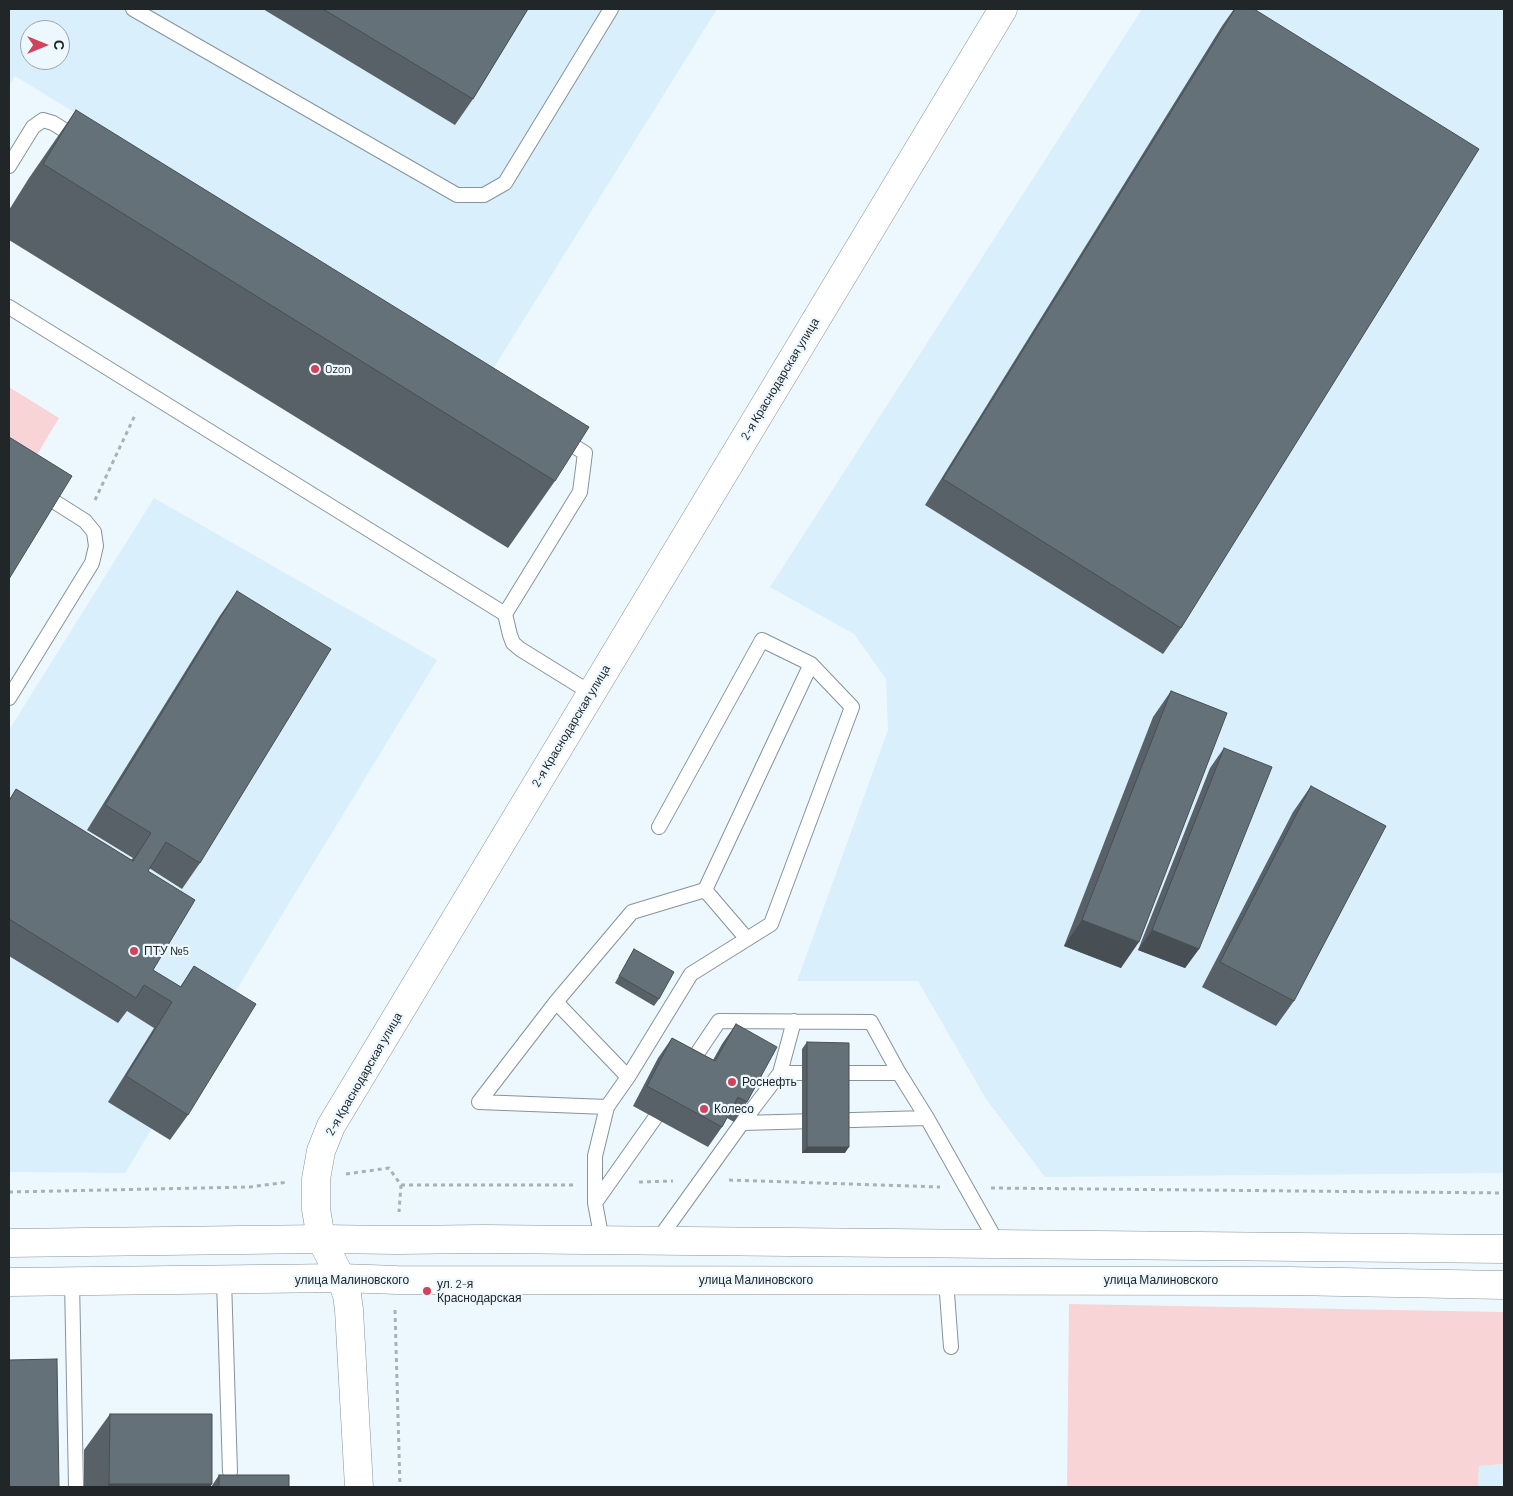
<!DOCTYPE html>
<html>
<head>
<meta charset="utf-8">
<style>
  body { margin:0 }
  #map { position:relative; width:1513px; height:1496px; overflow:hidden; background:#edf8fe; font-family:Barlow,sans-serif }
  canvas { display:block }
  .frame { position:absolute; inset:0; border:10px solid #212629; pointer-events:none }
  .north { position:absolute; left:20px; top:20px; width:50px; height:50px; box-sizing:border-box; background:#edf8fe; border:1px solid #9ba4a9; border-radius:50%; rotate:90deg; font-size:14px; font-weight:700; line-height:20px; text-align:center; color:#212629 }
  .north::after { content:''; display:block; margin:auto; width:18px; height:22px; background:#d2425b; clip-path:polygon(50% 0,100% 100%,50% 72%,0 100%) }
</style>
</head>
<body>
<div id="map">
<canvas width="1513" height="1496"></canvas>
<div class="frame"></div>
<div class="north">С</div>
</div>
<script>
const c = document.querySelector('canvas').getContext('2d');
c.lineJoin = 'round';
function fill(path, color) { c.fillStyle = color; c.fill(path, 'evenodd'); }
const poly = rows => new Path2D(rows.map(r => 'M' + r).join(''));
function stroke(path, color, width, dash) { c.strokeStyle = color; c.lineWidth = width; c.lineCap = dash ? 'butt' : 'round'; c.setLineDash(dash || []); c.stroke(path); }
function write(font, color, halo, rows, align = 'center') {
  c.font = font + ' Barlow,sans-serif'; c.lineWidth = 4.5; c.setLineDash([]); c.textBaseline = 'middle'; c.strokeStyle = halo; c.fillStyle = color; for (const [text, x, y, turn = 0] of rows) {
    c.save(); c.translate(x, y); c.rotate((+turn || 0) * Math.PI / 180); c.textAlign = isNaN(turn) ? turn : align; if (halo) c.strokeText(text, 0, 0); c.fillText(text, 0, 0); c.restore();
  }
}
const built = poly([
  [9,9,717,9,493,369,15,76,9,86],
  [30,30,60,30,60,60,30,60],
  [1142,9,1504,9,1504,1173,1045,1177,986,1099,918,981,797,981,888,730,886,679,854,634,770,587],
  [154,498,437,660,125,1173,9,1172,9,730],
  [1504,1464,1504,1487,1478,1487,1479,1466]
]);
const green = poly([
  [9,387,59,418,26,473,9,463],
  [1069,1304,1504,1312,1504,1464,1479,1466,1478,1487,1067,1487]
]);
const path = poly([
  [95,500,136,413],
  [346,1174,389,1168,401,1185,399,1212],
  [729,1180,940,1187],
  [639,1182,673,1181],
  [401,1185,573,1185],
  [991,1188,1504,1193],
  [9,1192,250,1187,288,1182],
  [395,1310,400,1487]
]);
const lane = poly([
  [133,9,457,195,484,195,505,183,611,9],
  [9,166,33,127,43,120,53,123,77,138],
  [9,307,505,614],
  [561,438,585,453,580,492,505,614,510,635,513,643,520,649,591,693],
  [9,473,85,521,94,532,96,546,92,563,9,698],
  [705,890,747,939],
  [556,1002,628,1077],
  [688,1067,719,1021,871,1022,899,1073,927,1118,998,1244],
  [780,1073,899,1073],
  [479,1102,556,1002,632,912,705,890,811,664],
  [479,1102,607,1107],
  [742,1123,927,1118],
  [595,1203,655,1118],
  [602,1240,595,1203,595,1156,607,1107,628,1077,691,974,771,924,852,707,811,664,762,640,659,827],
  [658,1240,742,1123,780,1073,794,1021],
  [224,1280,230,1472],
  [946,1280,951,1347],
  [72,1281,76,1487]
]);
const street = poly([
  [321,1239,316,1209,316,1179,321,1151,331,1126,1003,9]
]);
const secondary = poly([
  [321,1239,341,1278,347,1295,349,1310,359,1487]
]);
const highway = poly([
  [9,1243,321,1239,397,1240,484,1239,1504,1249],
  [9,1282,341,1278,397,1280,1288,1281,1504,1285]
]);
const wall = poly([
  [263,9,528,9,473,99,455,125],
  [1234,9,1254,9,1181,628,1163,654,925,505,1222,26],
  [76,110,555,481,508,548,9,240,9,210,29,178],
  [237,591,200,863,182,889,149,868,148,871,153,970,180,987,194,966,188,1115,170,1140,108,1102,154,1028,127,1011,118,1023,9,956,9,800,16,789,131,860,133,858,87,830,219,617],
  [1171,691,1121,968,1064,946,1153,717],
  [1224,748,1199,949,1185,968,1138,950,1210,768],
  [1311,786,1294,1001,1276,1026,1202,987,1293,812],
  [634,949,659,999,654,1006,615,983,630,956],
  [736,1024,747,1102,734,1122,727,1118,722,1127,708,1147,633,1106,658,1058,672,1038,713,1060,722,1044],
  [807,1042,845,1153,802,1153,802,1049],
  [110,1414,210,1487,84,1487,84,1450],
  [219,1475,289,1487,211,1487]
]);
const shadedWall = poly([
  [1082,920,1139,942,1121,968,1064,946],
  [1152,930,1199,949,1185,968,1138,950],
  [807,1147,849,1147,845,1153,802,1153],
  [109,1484,212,1484,210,1487,107,1487]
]);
const building = poly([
  [323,9,528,9,473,99,323,9],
  [1235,9,1254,9,1479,149,1181,628,943,479,1235,9],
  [76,110,589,427,555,481,43,164,76,110],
  [9,437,72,476,9,579,9,437],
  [237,591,331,649,200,863,166,842,148,871,195,900,153,970,181,987,194,966,256,1004,188,1115,126,1076,172,1002,144,985,136,998,9,919,9,801,16,789,133,861,151,833,105,805,237,591],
  [1171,691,1227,713,1139,942,1082,920,1171,691],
  [1224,748,1272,767,1199,949,1152,930,1224,748],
  [1311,786,1386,826,1294,1001,1220,962,1311,786],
  [634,949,674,972,659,999,619,976,634,949],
  [736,1024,777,1047,747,1102,738,1097,722,1127,647,1086,672,1038,715,1061,736,1024],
  [807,1042,849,1043,849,1147,807,1147,807,1042],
  [57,1359,59,1487,9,1487,9,1360,57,1359],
  [110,1414,212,1414,212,1484,109,1484,110,1414],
  [219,1475,289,1475,289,1487,219,1487,219,1475]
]);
const markers = [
  [315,369,5,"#d2425b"],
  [134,951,5,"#d2425b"],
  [732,1082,5,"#d2425b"],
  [704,1109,5,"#d2425b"],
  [427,1291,5,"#d2425b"]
];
const poiNames = [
  ["Ozon",325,369],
  ["ПТУ №5",144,951],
  ["Роснефть",742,1082],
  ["Колесо",714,1109],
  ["ул. 2-я",437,1284],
  ["Краснодарская",437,1298]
];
const streetNames = [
  ["2-я Краснодарская улица",780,379,-59],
  ["2-я Краснодарская улица",571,726,-59],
  ["2-я Краснодарская улица",364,1074,-60],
  ["улица Малиновского",352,1280],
  ["улица Малиновского",756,1280],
  ["улица Малиновского",1161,1280]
];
fill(built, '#d9effb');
fill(green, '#f9d4d6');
stroke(lane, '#86939a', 16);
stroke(street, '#86939a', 29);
stroke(secondary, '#86939a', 29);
stroke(highway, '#86939a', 29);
stroke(path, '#a8b1b6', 3, [4, 4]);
stroke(lane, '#fff', 14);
stroke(street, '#fff', 28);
stroke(secondary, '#fff', 28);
stroke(highway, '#fff', 28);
fill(wall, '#576167');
fill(shadedWall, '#474f54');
fill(building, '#657178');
stroke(building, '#474f54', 1);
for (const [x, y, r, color] of markers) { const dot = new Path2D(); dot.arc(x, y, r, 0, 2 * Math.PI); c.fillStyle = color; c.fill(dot); stroke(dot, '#edf8fe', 2); }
write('12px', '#212629', '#edf8fe', poiNames, 'left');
write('12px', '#212629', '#edf8fe', streetNames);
</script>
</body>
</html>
